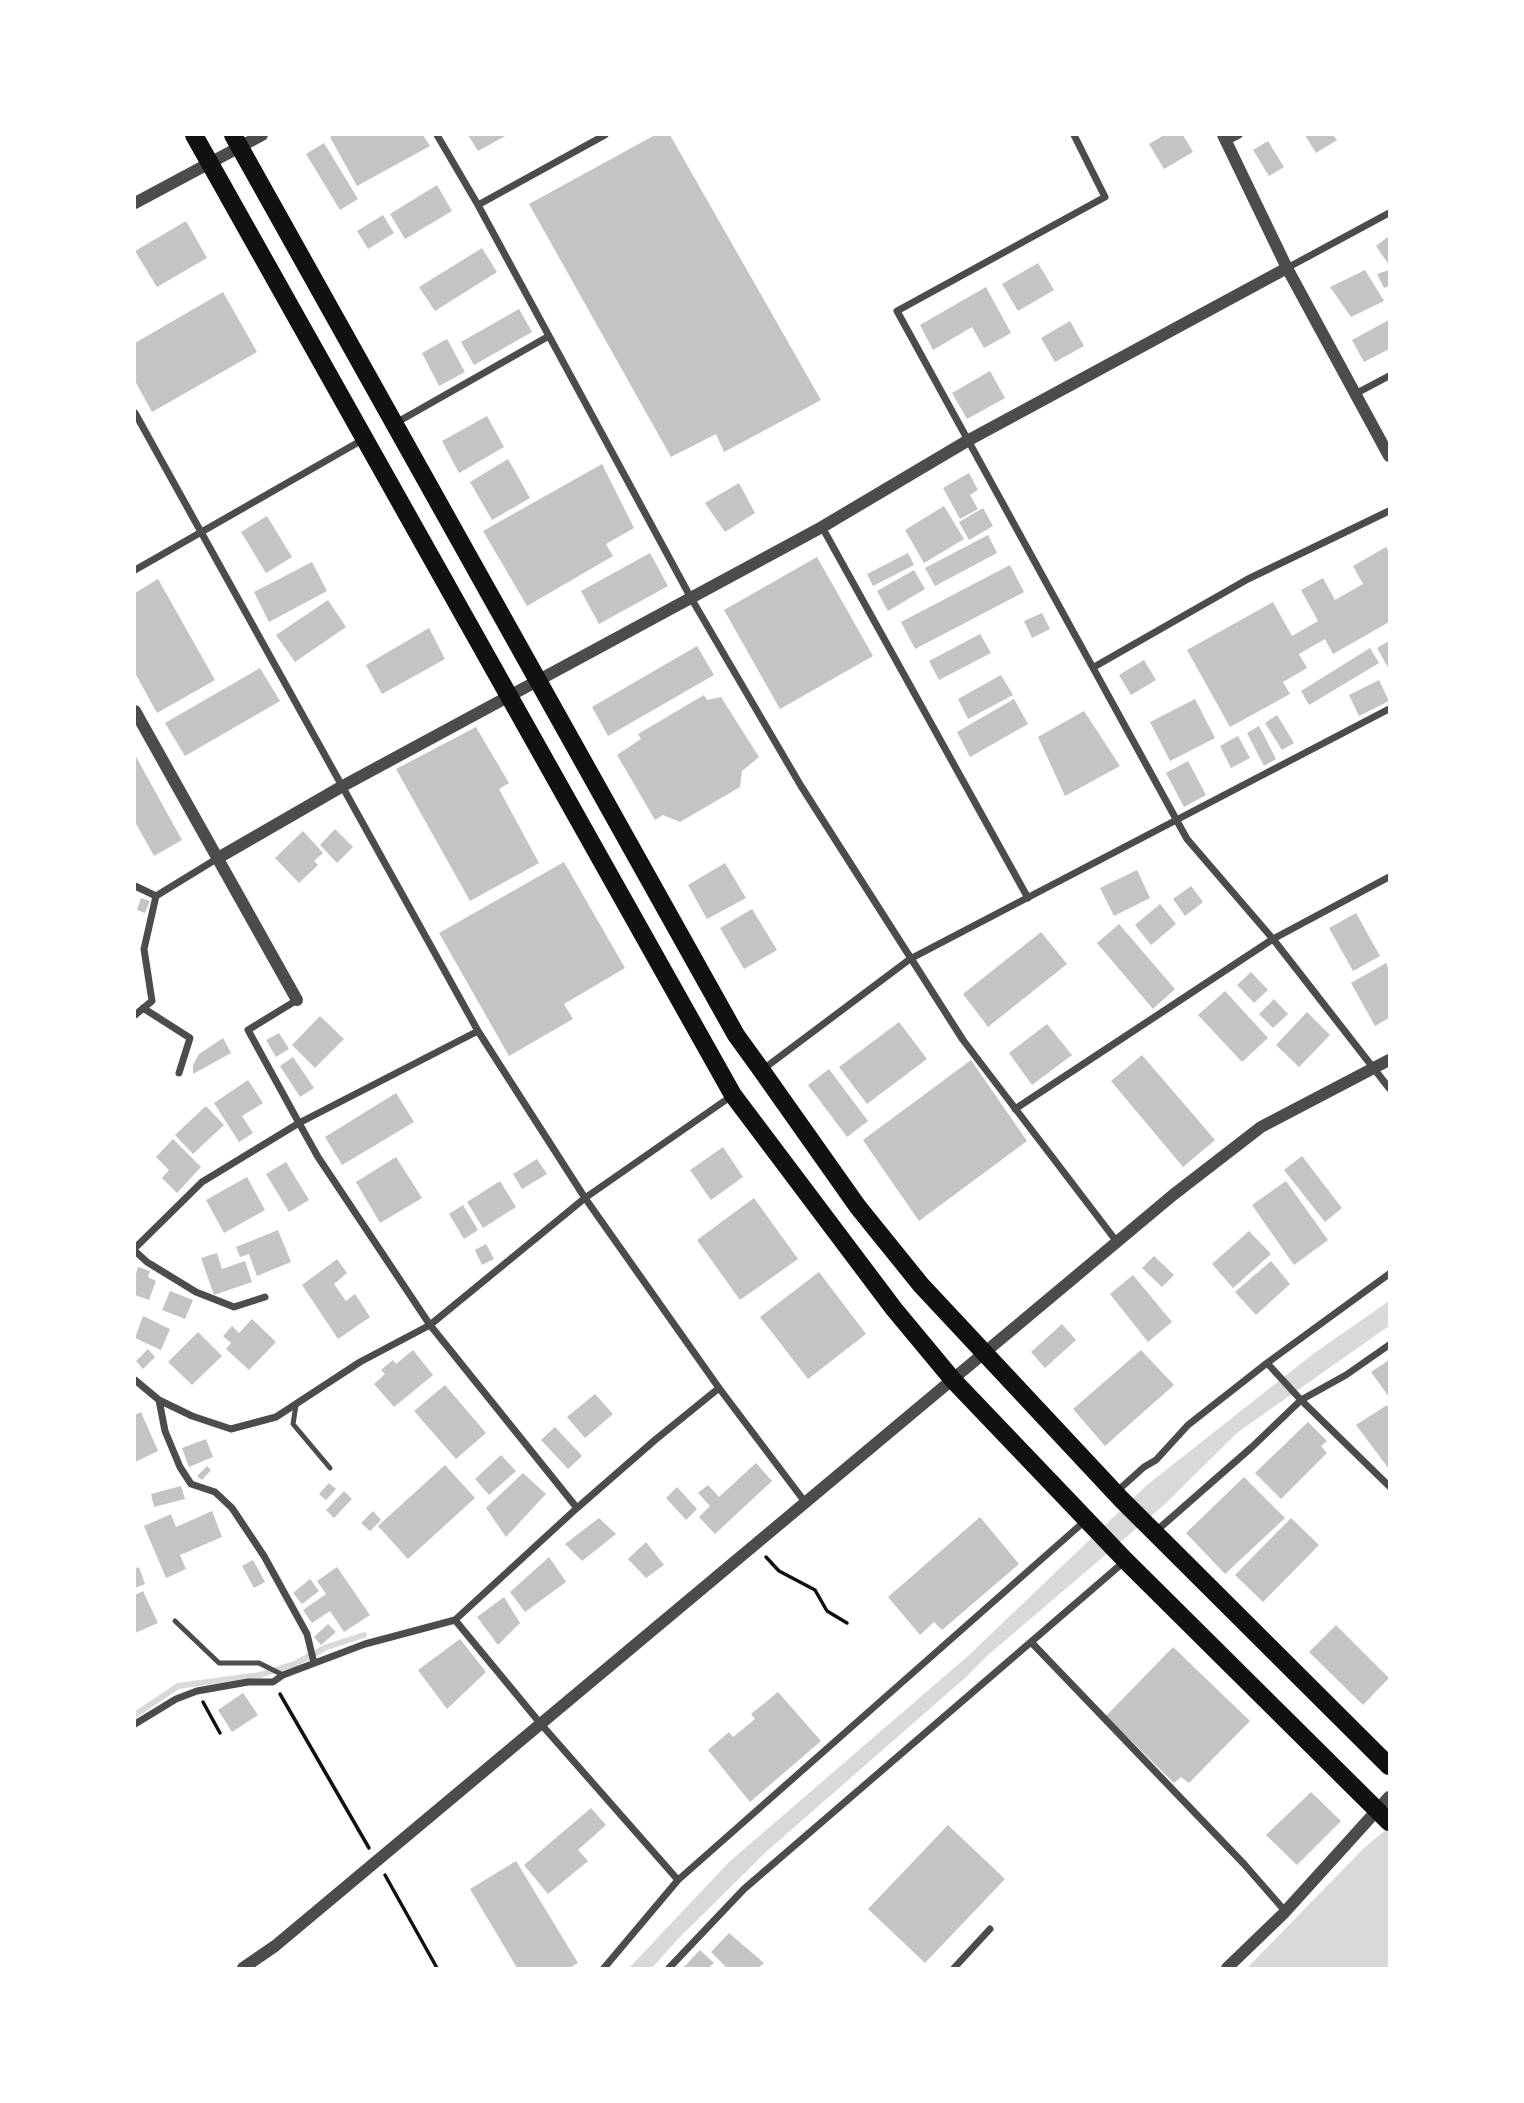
<!DOCTYPE html>
<html>
<head>
<meta charset="utf-8">
<style>
  body { margin:0 }
  #map { position:relative; width:1524px; height:2103px; overflow:hidden; background:#fff; font-family:"Roboto Serif",serif }
  canvas { display:block }
  .frame { position:absolute; inset:0; border:136px solid #fff; pointer-events:none }
</style>
</head>
<body>
<div id="map">
<canvas width="1524" height="2103"></canvas>
<div class="frame"></div>
</div>
<script>
const c = document.querySelector('canvas').getContext('2d');
c.lineJoin = 'round';
function fill(path, color) { c.fillStyle = color; c.fill(path, 'evenodd'); }
const poly = rows => new Path2D(rows.map(r => 'M' + r).join(''));
function stroke(path, color, width, dash) { c.strokeStyle = color; c.lineWidth = width; c.lineCap = dash ? 'butt' : 'round'; c.setLineDash(dash || []); c.stroke(path); }
const water = poly([
  [1389,1301,1389,1326,1238,1432,1165,1504,987,1656,965,1678,767,1851,678,1939,652,1968,629,1968,729,1862,969,1655,1147,1485,1313,1354],
  [1389,1827,1389,1968,1247,1968,1364,1848]
]);
const stream = poly([
  [135,1715,178,1686,260,1675,294,1664,327,1647,364,1635]
]);
const building = poly([
  [334,135,423,135,430,146,357,186,330,137],
  [468,135,507,135,478,151],
  [655,135,670,135,821,400,724,452,716,434,671,457,529,204],
  [1164,135,1183,135,1193,152,1164,169,1149,144],
  [1305,135,1333,135,1337,140,1316,153],
  [1268,141,1284,167,1269,176,1253,150],
  [324,143,358,199,340,210,306,154],
  [437,185,452,211,405,239,390,214],
  [383,215,394,233,368,249,357,231],
  [186,221,207,258,157,287,135,251],
  [1389,236,1389,265,1376,246],
  [482,248,497,272,435,311,419,287],
  [1038,263,1054,290,1018,311,1002,284],
  [1365,270,1384,301,1351,317,1330,287],
  [1389,270,1389,286,1384,288,1377,274],
  [986,287,1011,333,984,348,972,327,933,350,920,325],
  [223,292,257,352,152,412,135,381,135,343],
  [519,309,532,332,474,365,461,342],
  [1389,320,1389,349,1364,362,1352,340],
  [1070,321,1084,346,1055,362,1041,338],
  [447,339,465,372,439,386,422,353],
  [990,371,1005,398,967,419,952,393],
  [487,416,504,447,459,473,442,441],
  [508,459,530,498,492,520,470,482],
  [602,464,634,528,606,544,613,556,527,606,483,531],
  [969,473,978,490,970,495,978,509,960,519,943,488],
  [739,483,755,513,725,532,705,503],
  [944,506,964,539,924,563,905,530],
  [983,508,993,526,969,540,959,522],
  [267,516,292,557,266,573,241,532],
  [988,535,997,553,935,586,925,568],
  [1386,547,1389,552,1389,622,1333,654,1325,639,1299,654,1307,668,1283,682,1290,694,1230,727,1187,650,1273,602,1292,636,1318,621,1301,590,1323,578,1335,600,1363,584,1353,566],
  [650,553,668,586,599,624,581,591],
  [908,553,914,565,873,586,867,574],
  [817,557,873,656,780,709,724,610],
  [312,562,327,591,269,622,254,592],
  [1010,565,1024,592,915,649,901,622],
  [914,570,925,589,888,611,877,591],
  [158,579,215,680,157,713,135,673,135,593],
  [328,600,346,627,295,662,276,635],
  [1042,613,1050,629,1032,638,1024,621],
  [429,628,445,659,382,694,366,665],
  [980,634,991,653,939,680,929,661],
  [1389,641,1389,669,1377,648],
  [697,646,714,675,608,736,592,707],
  [1370,648,1379,663,1309,705,1301,691],
  [1144,660,1156,680,1131,695,1119,675],
  [260,668,280,701,185,756,165,723],
  [1001,675,1013,695,968,719,958,699],
  [1379,680,1389,701,1359,716,1349,695],
  [704,695,707,700,721,697,759,757,742,771,740,787,680,822,663,815,655,820,617,755,641,739,638,734],
  [1014,699,1028,724,970,757,957,732],
  [1195,699,1215,738,1170,761,1150,722],
  [1084,711,1120,766,1065,796,1038,737],
  [1277,715,1294,743,1282,750,1265,723],
  [1259,726,1276,759,1264,766,1247,733],
  [476,727,509,783,499,789,539,863,470,901,396,769],
  [1238,736,1250,758,1231,768,1220,746],
  [135,755,182,840,154,856,135,822],
  [1188,761,1206,795,1184,807,1166,773],
  [335,829,353,847,337,863,320,845],
  [303,831,323,853,314,861,318,865,299,883,275,858],
  [564,862,625,968,564,1004,573,1019,509,1056,439,933],
  [725,863,746,898,707,919,688,885],
  [1137,870,1150,898,1114,916,1100,888],
  [1191,886,1203,902,1185,916,1173,899],
  [141,898,150,901,145,913,137,910],
  [1160,904,1176,924,1151,945,1135,925],
  [752,909,777,950,744,969,720,928],
  [1356,913,1380,956,1353,971,1329,928],
  [1119,924,1175,989,1153,1009,1097,943],
  [1041,932,1067,964,988,1027,963,994],
  [1386,963,1389,970,1389,1018,1375,1026,1351,983],
  [1251,972,1268,990,1254,1003,1237,985],
  [1225,991,1268,1038,1242,1062,1198,1015],
  [1274,999,1288,1014,1273,1028,1259,1014],
  [1307,1012,1330,1035,1299,1067,1276,1045],
  [320,1016,344,1039,315,1068,292,1045],
  [899,1022,927,1059,867,1104,839,1067],
  [1047,1024,1072,1055,1032,1085,1009,1053],
  [279,1033,289,1049,276,1057,266,1040],
  [223,1038,231,1053,193,1074,193,1065,199,1054],
  [1142,1055,1215,1140,1183,1167,1111,1081],
  [293,1057,314,1088,300,1097,280,1066],
  [971,1060,1027,1141,919,1221,863,1140],
  [829,1069,868,1121,847,1137,808,1085],
  [248,1080,263,1103,242,1116,253,1133,239,1142,214,1103],
  [396,1093,414,1122,342,1165,325,1137],
  [206,1106,224,1125,193,1154,175,1135],
  [173,1139,201,1167,177,1193,162,1178,169,1170,156,1157],
  [723,1147,743,1177,711,1200,690,1170],
  [1302,1156,1342,1208,1325,1222,1284,1170],
  [396,1157,422,1198,380,1223,356,1182],
  [537,1159,547,1174,522,1189,513,1174],
  [286,1162,309,1200,289,1212,266,1174],
  [247,1177,265,1210,224,1233,206,1200],
  [500,1181,516,1207,483,1228,467,1202],
  [1286,1181,1328,1240,1294,1265,1252,1205],
  [754,1198,798,1259,740,1300,697,1240],
  [463,1205,478,1230,464,1239,449,1214],
  [278,1230,291,1262,257,1276,249,1254,240,1257,236,1247],
  [1249,1231,1271,1254,1233,1288,1212,1264],
  [486,1244,494,1259,482,1265,475,1250],
  [217,1253,222,1269,245,1261,252,1282,214,1295,201,1258],
  [1154,1256,1174,1275,1162,1287,1142,1268],
  [337,1259,347,1273,334,1284,346,1301,355,1294,370,1317,338,1339,302,1285],
  [1271,1261,1290,1284,1256,1315,1235,1292],
  [138,1267,150,1271,148,1277,156,1281,149,1300,135,1295,135,1277],
  [819,1272,866,1334,808,1379,760,1317],
  [1133,1275,1172,1322,1148,1342,1110,1294],
  [170,1291,193,1300,185,1319,162,1310],
  [143,1316,170,1329,161,1350,135,1338],
  [252,1319,276,1342,249,1370,226,1349,231,1343,223,1336,232,1326,239,1333],
  [1062,1324,1076,1340,1045,1368,1031,1352],
  [198,1332,222,1356,192,1385,168,1362],
  [148,1349,155,1357,143,1369,136,1361],
  [413,1350,433,1375,394,1407,374,1384,385,1374,381,1370,393,1360,396,1364],
  [1141,1350,1174,1385,1105,1446,1073,1409],
  [1389,1360,1389,1397,1371,1372],
  [445,1385,486,1433,456,1459,414,1411],
  [595,1394,613,1414,585,1438,567,1417],
  [1387,1405,1389,1408,1389,1469,1356,1425],
  [141,1412,158,1451,135,1462,135,1415],
  [1308,1422,1327,1441,1321,1446,1327,1453,1281,1499,1255,1473],
  [555,1427,582,1456,568,1469,541,1440],
  [206,1439,213,1457,189,1467,182,1448],
  [501,1455,516,1471,489,1495,475,1479],
  [756,1463,772,1481,715,1534,699,1517,710,1506,698,1493,708,1485,719,1497],
  [445,1465,475,1498,408,1559,378,1526],
  [207,1466,211,1470,202,1480,197,1476],
  [523,1473,546,1494,506,1537,486,1508],
  [1244,1477,1285,1518,1225,1574,1186,1533],
  [329,1483,336,1489,326,1500,319,1494],
  [181,1486,185,1499,154,1507,151,1494],
  [677,1487,697,1509,686,1520,666,1498],
  [344,1491,352,1499,334,1518,326,1510],
  [212,1511,222,1537,180,1555,186,1569,166,1578,144,1526,171,1514,176,1527],
  [373,1511,381,1520,370,1531,361,1523],
  [980,1517,1019,1564,942,1630,934,1622,920,1635,888,1597],
  [599,1518,616,1534,582,1561,565,1544],
  [1291,1518,1319,1545,1263,1602,1235,1575],
  [646,1542,664,1565,646,1578,628,1559],
  [549,1557,566,1582,525,1612,510,1592],
  [253,1560,265,1582,254,1588,242,1566],
  [139,1567,145,1584,135,1588,135,1569],
  [337,1567,370,1615,344,1632,330,1611,312,1623,303,1610,326,1594,317,1581],
  [310,1579,319,1591,302,1604,293,1593],
  [143,1591,158,1623,135,1633,135,1595],
  [504,1597,520,1623,498,1645,477,1617],
  [328,1624,336,1632,321,1645,314,1637],
  [1336,1625,1389,1678,1363,1705,1309,1652],
  [460,1639,486,1672,447,1709,418,1670],
  [1173,1647,1250,1721,1189,1783,1181,1777,1174,1783,1106,1716],
  [778,1692,821,1741,750,1802,708,1750,729,1732,733,1737,755,1719,751,1714],
  [243,1693,258,1715,232,1732,218,1710],
  [1311,1792,1341,1821,1297,1865,1266,1835],
  [591,1808,606,1825,578,1850,588,1861,548,1894,524,1865],
  [948,1825,1005,1879,925,1963,868,1909],
  [516,1861,578,1963,569,1968,517,1968,470,1889],
  [729,1933,764,1963,758,1968,727,1968,711,1952],
  [700,1950,714,1963,708,1968,683,1968]
]);
const path = poly([
  [766,1557,779,1571,815,1590,827,1611,847,1623],
  [280,1694,369,1848],
  [203,1702,220,1733],
  [385,1875,437,1968]
]);
const service = poly([
  [296,1405,293,1424,330,1468],
  [175,1621,219,1663,259,1663,283,1675]
]);
const minor = poly([
  [437,135,478,205,691,598,801,786,963,1040,1117,1242],
  [1074,135,1105,197,897,311,1187,839,1273,939,1389,1088],
  [1227,141,1239,135],
  [478,205,605,135],
  [1287,268,1389,213],
  [1355,394,1389,376],
  [135,413,478,1031,585,1198,719,1388,805,1502],
  [394,424,549,336],
  [822,527,1028,898],
  [135,570,364,439],
  [1094,667,1248,579,1389,511],
  [135,886,156,896,218,858],
  [297,1000,248,1030,299,1123,318,1157,430,1325,577,1508],
  [143,1008,190,1038,179,1073],
  [135,1015,152,1001,144,949,156,896],
  [762,1070,910,959,1389,709],
  [1015,1109,1273,939,1389,877],
  [135,1248,202,1182,299,1123,478,1031],
  [135,1251,147,1262,196,1292,234,1307,265,1297],
  [1267,1363,1301,1400,1389,1486],
  [135,1380,159,1400,192,1416,231,1429,276,1417,360,1362,430,1325,585,1198,733,1095],
  [159,1400,165,1431,180,1467,191,1484,215,1492,232,1508,264,1556,307,1634,314,1663],
  [1115,1493,1144,1467,1156,1460,1188,1425,1267,1363,1389,1274],
  [1155,1532,1252,1447,1301,1400,1346,1375,1389,1345],
  [1031,1642,1244,1864,1285,1911],
  [135,1724,176,1699,197,1691,248,1682,273,1682,283,1675,365,1644,455,1620],
  [678,1880,540,1723,455,1620,577,1508,655,1440,719,1388],
  [604,1968,678,1880,1086,1520],
  [669,1968,744,1889,1125,1561],
  [954,1968,990,1929]
]);
const tertiary = poly([
  [1223,135,1287,268,1389,456],
  [135,203,262,135],
  [135,711,297,1000],
  [218,858,341,787,822,527,967,441,1287,268],
  [243,1968,275,1946,1173,1195,1261,1127,1389,1060],
  [1227,1968,1283,1914,1389,1797]
]);
const trunk = poly([
  [194,135,733,1095,894,1309,953,1380,1125,1560,1389,1822],
  [233,135,736,1035,762,1071,858,1207,921,1285,1121,1499,1389,1766]
]);
fill(water, '#d9d9d9');
stroke(stream, '#d9d9d9', 6);
fill(building, '#c4c4c4');
stroke(path, '#111', 3.5);
stroke(service, '#4c4c4c', 5);
stroke(minor, '#4c4c4c', 7);
stroke(tertiary, '#4c4c4c', 12);
stroke(trunk, '#111', 18);
</script>
</body>
</html>
